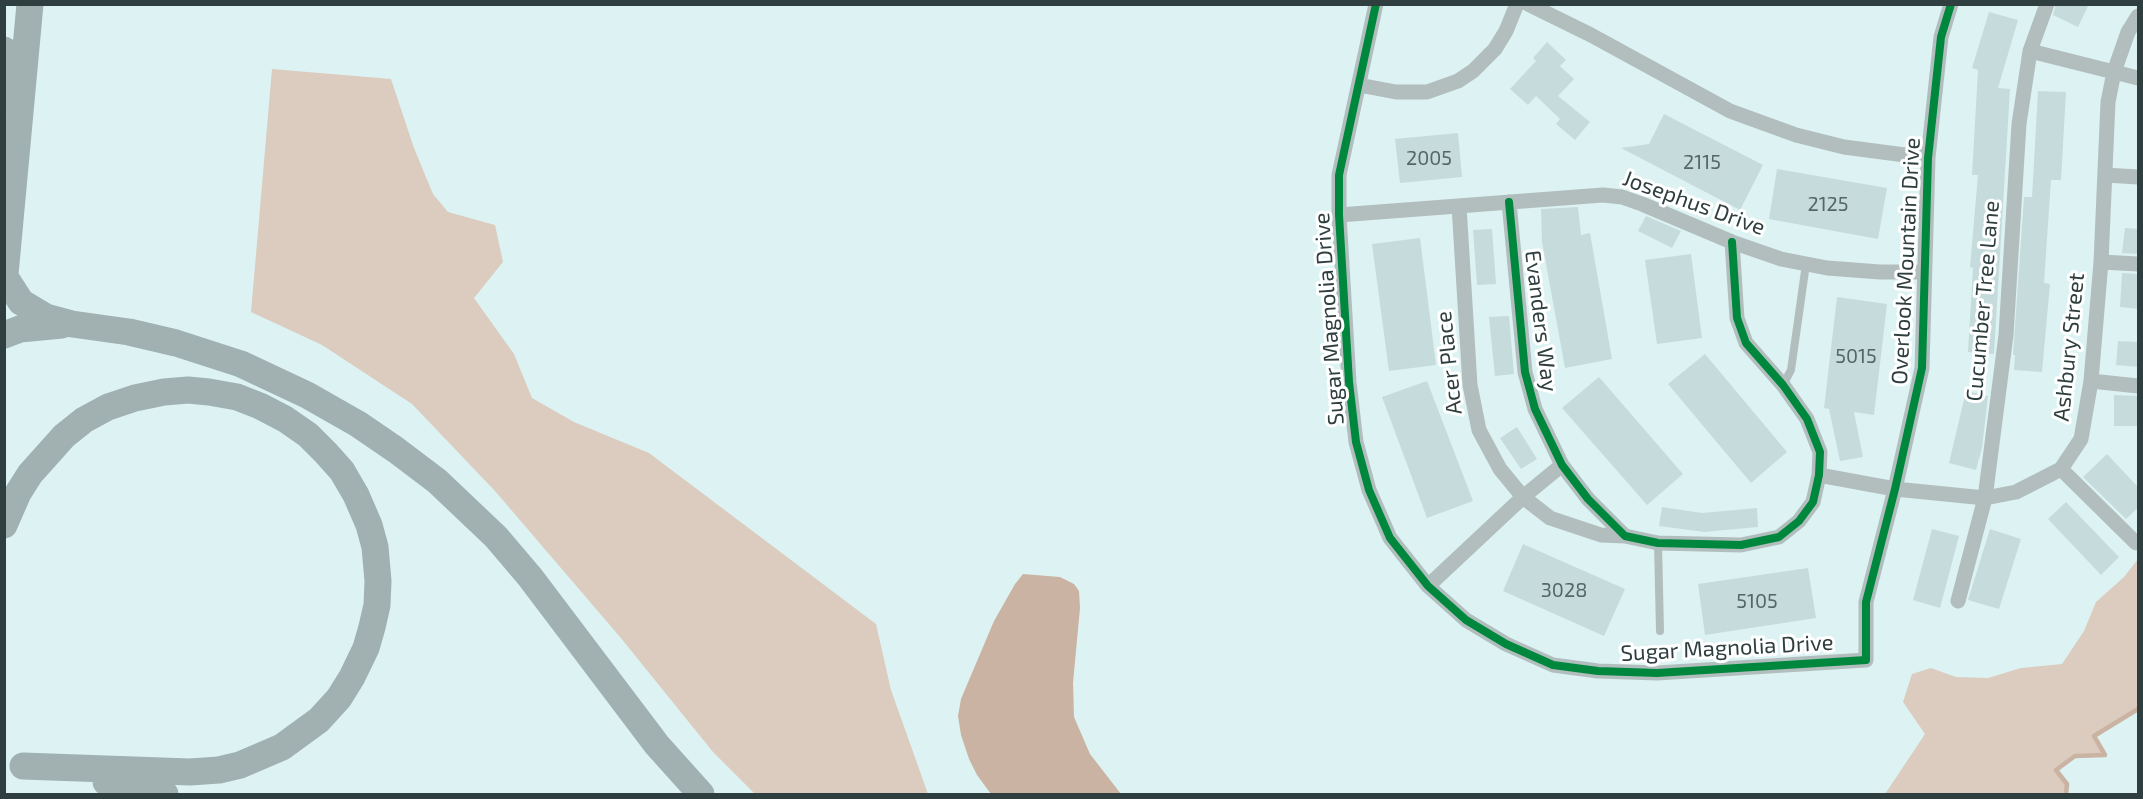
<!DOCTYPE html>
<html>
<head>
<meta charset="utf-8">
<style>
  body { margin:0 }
  #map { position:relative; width:2143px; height:799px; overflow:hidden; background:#ddf3f3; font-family:"Exo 2",sans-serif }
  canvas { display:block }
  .frame { position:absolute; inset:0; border:6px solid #2f3e3e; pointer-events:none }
</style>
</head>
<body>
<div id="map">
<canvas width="2143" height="799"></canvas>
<div class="frame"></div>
</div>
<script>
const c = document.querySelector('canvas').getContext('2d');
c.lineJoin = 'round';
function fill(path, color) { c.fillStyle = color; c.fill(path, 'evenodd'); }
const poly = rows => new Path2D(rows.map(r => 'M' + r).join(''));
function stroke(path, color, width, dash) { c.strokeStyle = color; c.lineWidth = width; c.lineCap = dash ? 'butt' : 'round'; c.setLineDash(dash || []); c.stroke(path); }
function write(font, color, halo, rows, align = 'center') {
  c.font = font + ' "Exo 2",sans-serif'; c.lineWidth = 6; c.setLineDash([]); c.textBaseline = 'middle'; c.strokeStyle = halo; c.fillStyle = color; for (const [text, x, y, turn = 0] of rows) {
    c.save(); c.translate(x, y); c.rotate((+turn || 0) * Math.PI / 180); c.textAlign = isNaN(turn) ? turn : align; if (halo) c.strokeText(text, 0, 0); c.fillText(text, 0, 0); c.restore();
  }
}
const forest = poly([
  [272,69,391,79,414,148,433,194,448,212,495,225,503,262,474,298,514,354,532,398,574,422,649,453,876,624,891,690,928,794,755,794,713,752,620,637,495,491,412,404,322,345,251,312],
  [2138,559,2138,709,2095,736,2105,755,2075,756,2057,769,2067,784,2066,794,1885,794,1925,734,1903,702,1912,674,1931,668,1956,677,1988,678,2021,668,2062,664,2084,631,2096,602,2124,577]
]);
const water = poly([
  [1023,574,1060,577,1074,584,1079,591,1080,608,1073,683,1074,717,1090,754,1121,794,991,794,977,775,969,759,961,735,958,716,961,699,994,621,1015,584]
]);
const stream = poly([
  [2066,794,2067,784,2056,770,2075,756,2105,755,2094,736,2138,709]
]);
const building = poly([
  [2056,4,2089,4,2078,27,2053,15],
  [1989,12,2018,20,1998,88,2010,89,1994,354,1968,352,1973,268,1970,267,1978,175,1972,175,1978,70,1972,68],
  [1547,42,1566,60,1560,66,1574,79,1558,96,1590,122,1575,140,1556,124,1560,119,1536,96,1528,105,1510,89,1536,61,1533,58],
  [2038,91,2066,92,2061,180,2051,180,2044,283,2050,284,2042,372,2014,370,2015,355,2013,355,2024,197,2032,197],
  [1664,114,1763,165,1740,210,1621,148,1649,144],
  [1458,133,1462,177,1400,183,1395,139],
  [1777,169,1887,188,1878,239,1769,219],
  [1578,207,1581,235,1590,233,1612,359,1565,368,1542,242,1541,209],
  [1646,216,1681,231,1672,248,1638,231],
  [2125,228,2139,229,2139,254,2122,253],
  [1492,229,1496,284,1477,285,1473,230],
  [1420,238,1436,365,1389,371,1372,244],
  [1691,254,1702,338,1657,344,1645,260],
  [2122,273,2139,274,2139,309,2120,307],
  [1837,297,1887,304,1874,415,1854,412,1863,457,1840,461,1829,409,1824,408],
  [1509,316,1514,374,1495,376,1489,317],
  [2118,341,2139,342,2139,367,2116,365],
  [1705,354,1787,452,1751,483,1668,384],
  [1599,377,1683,474,1647,505,1562,408],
  [1427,381,1473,501,1427,518,1382,397],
  [1966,391,1988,396,1982,448,1976,470,1949,463],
  [2114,395,2139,396,2139,426,2114,426],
  [1517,427,1537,459,1521,469,1500,438],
  [2107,454,2139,488,2139,507,2126,519,2083,477],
  [2066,502,2119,557,2101,575,2048,519],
  [1662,507,1702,513,1757,508,1758,527,1704,532,1659,526],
  [1932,529,1959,536,1940,608,1913,600],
  [1990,529,2021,539,1999,609,1968,600],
  [1523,544,1625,589,1604,636,1503,591],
  [1808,568,1816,618,1705,635,1698,584]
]);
const lane = poly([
  [1783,385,1791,370,1806,264],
  [1658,543,1660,631]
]);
const street = poly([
  [1376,4,1339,175,1339,215,1349,382,1356,442,1369,490,1390,538,1428,586,1466,620,1506,644,1553,665,1598,671,1657,673,1866,660,1866,602,1895,489,1922,368,1928,158,1941,37,1951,4],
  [1528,4,1591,35,1730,111,1796,135,1844,147,1928,158],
  [2030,51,2138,78],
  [1359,85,1396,92,1427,92,1458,81,1473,71,1495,49,1506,31,1517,4],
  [2105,175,2138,177],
  [1509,202,1525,372,1535,409,1562,465,1588,499,1625,536,1658,543,1741,545,1779,537,1799,521,1813,502,1819,475,1820,452,1807,419,1783,385,1746,343,1737,318,1732,242],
  [1459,206,1470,385,1479,430,1500,469,1523,497,1550,518,1601,535,1625,536],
  [1339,215,1603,195,1622,197,1642,204,1732,242,1781,259,1827,268,1880,272,1924,272],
  [2101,262,2138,264],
  [2091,381,2138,386],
  [2061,469,2136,543],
  [1819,475,1895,489,1985,498,2016,492,2061,469,2081,439,2091,381,2101,262,2108,102,2114,72,2128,32,2138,16],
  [1428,586,1523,497,1562,465],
  [1958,601,1985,498,2006,335,2019,124,2030,51,2047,4]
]);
const highway = poly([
  [4,50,9,103],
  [5,277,21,302,46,317,72,324,129,332,176,343,241,364,307,395,358,424,396,450,437,481,496,537,530,577,657,745,701,794],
  [4,285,30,4],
  [4,335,20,329,62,325],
  [4,525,18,493,30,474,64,436,84,420,108,407,135,398,164,392,188,390,209,392,237,397,260,406,285,419,308,435,326,453,342,471,356,495,369,525,375,547,378,581,377,605,372,627,366,648,352,677,339,698,319,720,282,747,240,765,219,770,190,772,23,766],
  [106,782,165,794]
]);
const cycleway = poly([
  [1376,4,1339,175,1339,215,1349,382,1356,442,1369,490,1390,538,1428,586,1466,620,1506,644,1553,665,1598,671,1657,673,1866,660,1866,602,1895,489,1922,368,1928,158,1941,37,1951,4],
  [1509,202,1525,372,1535,409,1562,465,1588,499,1625,536,1658,543,1741,545,1779,537,1799,521,1813,502,1819,475,1820,452,1807,419,1783,385,1746,343,1737,318,1732,242]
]);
const numberNames = [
  ["2005",1429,158],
  ["2115",1702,162],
  ["2125",1828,204],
  ["5015",1856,356],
  ["3028",1564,590],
  ["5105",1757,601]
];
const streetNames = [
  ["Josephus Drive",1694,203,20],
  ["Overlook Mountain Drive",1906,261,-87],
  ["Cucumber Tree Lane",1983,301,-85],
  ["Sugar Magnolia Drive",1329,319,-94],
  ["Evanders Way",1541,321,83],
  ["Ashbury Street",2069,347,-84],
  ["Acer Place",1449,363,-96],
  ["Sugar Magnolia Drive",1727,648,-3]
];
fill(forest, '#dbccbf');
fill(water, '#cab3a2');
stroke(stream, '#cab3a2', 4.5);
fill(building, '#c6dcdc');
stroke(lane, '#b2bebe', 8);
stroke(street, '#b2bebe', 15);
stroke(highway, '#a1b1b1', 27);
stroke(cycleway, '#00873e', 8);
write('20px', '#566', null, numberNames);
write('22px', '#2f3e3e', '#fff', streetNames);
</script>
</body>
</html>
